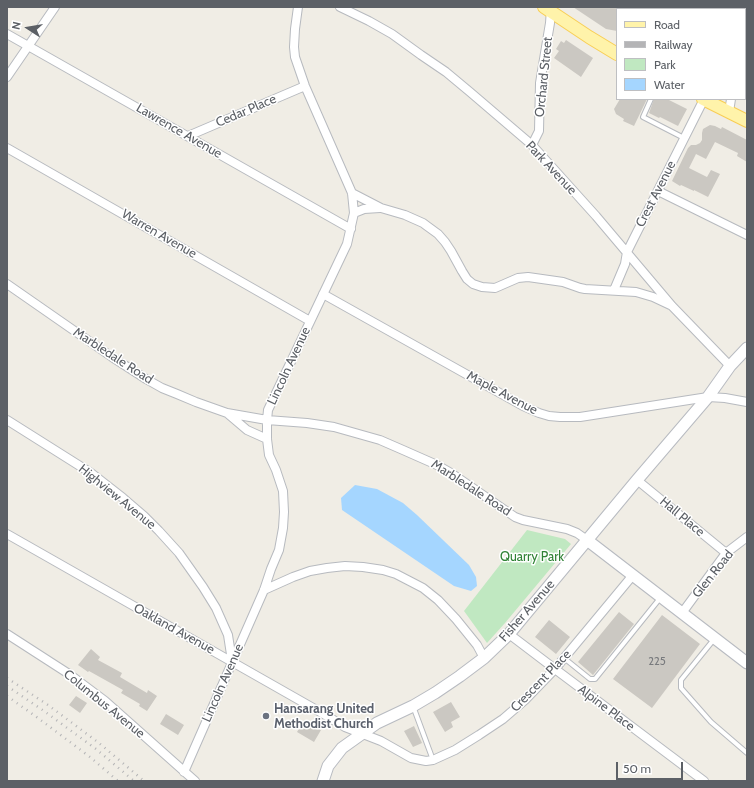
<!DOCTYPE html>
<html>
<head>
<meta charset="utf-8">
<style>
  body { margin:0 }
  #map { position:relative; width:754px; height:788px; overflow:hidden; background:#f0ede5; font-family:Cabin,sans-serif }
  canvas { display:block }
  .frame { position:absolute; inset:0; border:8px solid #5c6066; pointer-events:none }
  .legend { position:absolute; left:616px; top:8px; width:130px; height:92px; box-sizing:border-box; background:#fff; border:1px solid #bebfc2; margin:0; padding:5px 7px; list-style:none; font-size:12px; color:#5c6066 }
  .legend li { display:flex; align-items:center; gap:8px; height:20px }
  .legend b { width:20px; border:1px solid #bebfc2 }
  .north { position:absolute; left:8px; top:8px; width:40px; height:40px; -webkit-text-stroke:3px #fff; paint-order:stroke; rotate:282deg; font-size:11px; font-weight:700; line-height:16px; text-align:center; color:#5c6066 }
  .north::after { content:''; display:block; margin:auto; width:14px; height:18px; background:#5c6066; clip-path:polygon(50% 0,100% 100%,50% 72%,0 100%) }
  .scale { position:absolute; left:616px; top:762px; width:67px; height:18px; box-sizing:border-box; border:2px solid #5c6066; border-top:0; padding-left:5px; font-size:12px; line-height:14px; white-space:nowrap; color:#5c6066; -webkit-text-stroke:3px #fff; paint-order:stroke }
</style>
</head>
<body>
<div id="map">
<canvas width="754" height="788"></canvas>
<div class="frame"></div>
<ul class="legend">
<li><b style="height:5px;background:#fff3aa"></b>Road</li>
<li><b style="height:5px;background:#b4b4b6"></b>Railway</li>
<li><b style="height:11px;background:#c0e8c1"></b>Park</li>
<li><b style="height:11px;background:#a5d6ff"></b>Water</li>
</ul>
<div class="north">N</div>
<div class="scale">50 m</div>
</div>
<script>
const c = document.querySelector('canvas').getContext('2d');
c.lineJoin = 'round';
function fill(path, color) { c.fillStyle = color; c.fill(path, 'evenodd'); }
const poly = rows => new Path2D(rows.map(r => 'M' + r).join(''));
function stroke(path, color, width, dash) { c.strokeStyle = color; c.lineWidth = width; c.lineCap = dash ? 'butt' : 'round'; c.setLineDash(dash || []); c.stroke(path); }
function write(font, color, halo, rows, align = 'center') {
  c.font = font + ' Cabin,sans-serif'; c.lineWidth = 3; c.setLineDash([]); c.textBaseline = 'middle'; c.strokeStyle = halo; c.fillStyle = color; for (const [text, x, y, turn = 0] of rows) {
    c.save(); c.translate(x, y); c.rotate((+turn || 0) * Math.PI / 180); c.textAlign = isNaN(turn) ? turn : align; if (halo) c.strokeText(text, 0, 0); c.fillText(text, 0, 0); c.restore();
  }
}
const green = poly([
  [527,530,565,539,571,544,505,623,487,643,464,611]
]);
const water = poly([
  [355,485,377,489,403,503,417,515,469,565,476,577,477,586,471,591,454,586,342,510,341,498]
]);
const building = poly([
  [573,7,617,7,617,31,606,29],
  [566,40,593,58,581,77,554,58,559,51,556,49,561,41,564,43],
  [620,99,647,99,634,126,623,121,624,119,616,114,614,109],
  [654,99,667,99,687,109,678,126,660,117,659,118,649,113],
  [710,125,715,126,721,129,722,127,747,140,747,162,737,156,738,153,715,142,706,159,696,154,689,168,707,177,711,170,720,174,708,197,694,190,694,191,681,185,680,186,672,181,688,148,691,145,696,145,700,143,702,140,702,133,703,129],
  [619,612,634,624,593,675,578,662],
  [662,615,700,644,652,708,613,679],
  [549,620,570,637,556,654,535,637],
  [91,649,100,657,98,660,122,673,120,677,147,693,148,690,157,696,147,711,139,706,140,704,121,693,123,690,89,671,88,672,78,665],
  [76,696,87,703,80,713,69,705],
  [451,702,460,717,451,722,453,727,445,732,433,712],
  [166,714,184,725,178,735,160,724],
  [304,720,321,730,314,742,297,732],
  [414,726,422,743,413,747,404,731]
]);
const lane = poly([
  [651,99,643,117,684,138],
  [715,638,681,680,681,688,711,722,747,753],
  [564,658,590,679,595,679,661,597],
  [413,706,433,760]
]);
const street = poly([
  [340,7,369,21,392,34,421,55,446,72,470,92,532,145,596,216,672,306,730,366],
  [647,9,647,7],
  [745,27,747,16],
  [7,34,351,229],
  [745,34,747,34],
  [7,77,55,7],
  [729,112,731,99],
  [188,136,305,86],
  [532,145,539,131,540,83,550,23,551,9],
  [7,148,310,321],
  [658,191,747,235],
  [352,193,381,208,405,215,423,223,427,226,438,234,445,242,451,251,462,271,467,279,473,284,482,287,495,288,518,278,528,277,563,282,580,288,585,289,636,292,653,297,670,305],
  [354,213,364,209,380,208],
  [7,284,112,357,146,379,162,388,177,394,196,402,227,413,247,430,267,439],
  [614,290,625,264,627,252,631,244,704,99],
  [323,294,523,406,539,413,549,416,560,417,580,417,708,397,725,398,747,402],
  [227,413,267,420,307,423,334,427,380,440,403,450,437,465,451,473,515,517,523,520,567,529,577,533,587,540],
  [7,420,91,473,123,498,144,516,159,531,179,553,203,587,216,608,228,635,232,661],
  [637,480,726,553],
  [7,534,322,713,345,727,381,741,411,758,426,761,433,760,455,750,479,735,503,719,525,700,555,669,633,575],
  [264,590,293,577,310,571,327,568,345,566,363,567,383,570,396,574,423,588,438,600,456,619,477,645,484,658],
  [682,613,726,553,747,537],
  [7,634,69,674,105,701,195,781],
  [509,634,555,669,704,781],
  [184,772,264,590,271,569,279,550,283,528,284,512,283,491,276,470,269,455,267,439,267,420,268,410,347,244,354,213,352,193,305,86,295,57,294,47,295,29,298,7]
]);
const secondary = poly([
  [587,540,747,663],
  [323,781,328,766,342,748,377,723,413,706,435,693,460,676,484,658,509,634,637,480,708,397,730,366,747,348]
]);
const primary = poly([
  [544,7,589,37,617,54],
  [703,99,747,121]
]);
const rail = poly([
  [7,678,48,705,99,743,144,781],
  [7,686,44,711,96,749,134,781],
  [7,696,38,718,90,757,118,781]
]);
const markers = [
  [266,716,4,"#6b7280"]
];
const numberNames = [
  ["225",657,662]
];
const streetNames = [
  ["Orchard Street",544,77,-84],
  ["Cedar Place",246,111,-23],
  ["Lawrence Avenue",179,131,30],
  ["Park Avenue",551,168,47],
  ["Crest Avenue",656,194,-63],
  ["Warren Avenue",159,234,30],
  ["Marbledale Road",113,356,33],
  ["Lincoln Avenue",289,366,-65],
  ["Maple Avenue",502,393,28],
  ["Marbledale Road",471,488,33],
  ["Highview Avenue",117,497,39],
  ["Hall Place",682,517,40],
  ["Glen Road",713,574,-51],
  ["Fisher Avenue",527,611,-49],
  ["Oakland Avenue",174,629,29],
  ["Crescent Place",541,681,-46],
  ["Lincoln Avenue",223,683,-66],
  ["Columbus Avenue",104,704,39],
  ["Alpine Place",606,708,37]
];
const parkNames = [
  ["Quarry Park",532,557]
];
const worshipNames = [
  ["Hansarang United",274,709],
  ["Methodist Church",274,724]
];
fill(green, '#c0e8c1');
fill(water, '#a5d6ff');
fill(building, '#cbc8c2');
stroke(lane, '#b7babf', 6);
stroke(street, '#b7babf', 10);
stroke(secondary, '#b8bbc1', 13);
stroke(primary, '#f8ce55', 14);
stroke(lane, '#fff', 4);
stroke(street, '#fff', 8);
stroke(secondary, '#fff', 11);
stroke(primary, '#fff3aa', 12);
stroke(rail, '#b4b4b6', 2.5, [1, 5]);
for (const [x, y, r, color] of markers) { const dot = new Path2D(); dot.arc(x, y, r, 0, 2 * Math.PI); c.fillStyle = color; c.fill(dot); stroke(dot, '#fff', 1.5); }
write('11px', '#787a7d', null, numberNames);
write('13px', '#5c6066', '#fff', streetNames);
write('13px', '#308235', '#fff', parkNames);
write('bold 13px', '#5b616d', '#fff', worshipNames, 'left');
</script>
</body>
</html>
